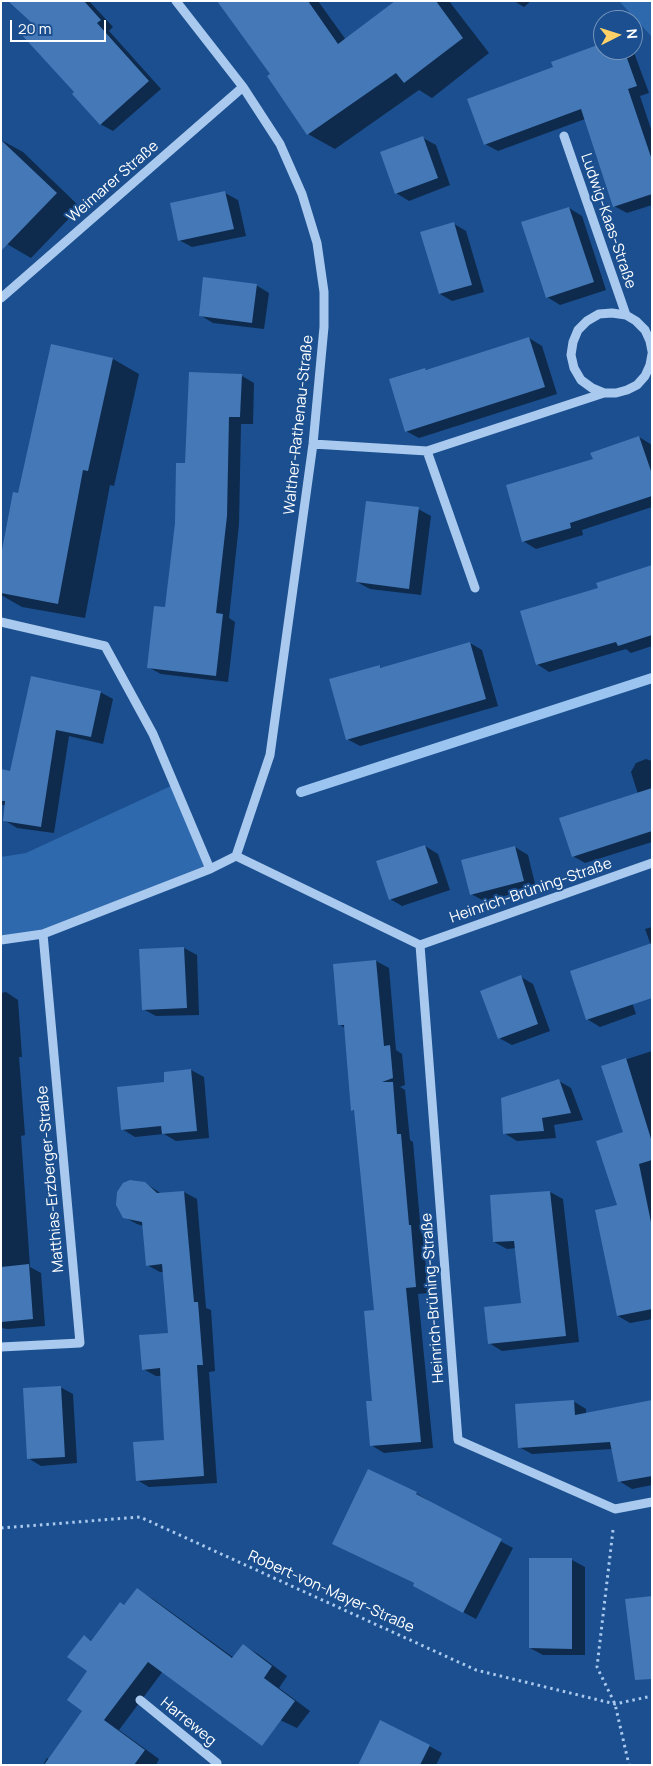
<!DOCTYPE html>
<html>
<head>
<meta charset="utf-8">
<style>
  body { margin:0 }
  #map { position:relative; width:653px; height:1766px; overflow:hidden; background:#1b4f8f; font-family:Manrope,sans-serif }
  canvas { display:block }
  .frame { position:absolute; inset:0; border:2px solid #fff; pointer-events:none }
  .north { position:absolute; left:593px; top:10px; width:50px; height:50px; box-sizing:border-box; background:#1b4f8f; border:1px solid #7695bc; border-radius:50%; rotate:85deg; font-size:14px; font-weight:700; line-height:20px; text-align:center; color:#fff }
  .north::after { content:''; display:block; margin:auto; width:18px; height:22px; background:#ffd166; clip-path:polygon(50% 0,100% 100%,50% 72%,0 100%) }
  .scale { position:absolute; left:10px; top:20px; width:96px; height:22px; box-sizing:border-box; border:2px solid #fff; border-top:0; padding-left:6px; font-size:15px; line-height:18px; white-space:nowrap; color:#fff; -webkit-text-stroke:4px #1b4f8f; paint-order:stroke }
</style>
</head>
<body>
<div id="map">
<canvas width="653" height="1766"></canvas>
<div class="frame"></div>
<div class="north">N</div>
<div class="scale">20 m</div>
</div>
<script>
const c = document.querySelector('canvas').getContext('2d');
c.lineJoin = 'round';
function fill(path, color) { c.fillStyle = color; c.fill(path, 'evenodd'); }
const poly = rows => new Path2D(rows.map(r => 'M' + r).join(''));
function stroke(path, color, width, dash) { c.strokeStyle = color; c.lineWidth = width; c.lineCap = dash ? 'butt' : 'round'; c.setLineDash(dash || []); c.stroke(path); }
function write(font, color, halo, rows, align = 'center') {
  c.font = font + ' Manrope,sans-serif'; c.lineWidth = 4; c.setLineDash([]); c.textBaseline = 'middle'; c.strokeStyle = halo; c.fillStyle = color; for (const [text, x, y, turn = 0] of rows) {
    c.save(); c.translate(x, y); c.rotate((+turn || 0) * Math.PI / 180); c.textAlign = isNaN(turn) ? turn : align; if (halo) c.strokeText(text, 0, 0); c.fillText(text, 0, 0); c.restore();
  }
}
const green = poly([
  [619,1,652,1,652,37],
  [175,784,210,869,43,934,1,940,1,857,26,853]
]);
const shadow = poly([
  [10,1,89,1,113,27,109,31,161,89,113,131,100,124,34,23],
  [219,1,318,1,346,40,397,1,449,1,489,53,432,98,419,90,335,149,308,134,272,75],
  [514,1,531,1,524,7],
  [603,44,603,50,633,50,649,93,640,96,652,132,652,205,627,213,614,206,585,119,498,151,485,144,555,68],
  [423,138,436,145,450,185,409,201,396,193],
  [1,140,23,152,80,207,31,258,7,244,1,239],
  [225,193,238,200,246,236,192,247,179,240],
  [569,208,582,216,606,290,560,305,547,297],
  [454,224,466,231,484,292,452,301,440,294],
  [256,285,269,293,264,329,213,323,200,315],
  [529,338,542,346,557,394,419,438,406,431,425,369,428,370],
  [52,345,113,359,139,374,114,486,110,485,85,618,22,607,1,595,1,562,19,494],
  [242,376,254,383,253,424,241,424,239,524,229,618,235,622,228,682,161,674,148,667,166,608,187,464],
  [639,437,652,445,652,507,582,530,583,535,536,549,523,541,594,460],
  [418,509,431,516,421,595,370,589,357,582],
  [652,570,652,646,631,653,626,649,549,672,537,664,600,589],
  [470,643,482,650,498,706,360,746,347,739,379,667,382,668],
  [32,677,100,692,113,699,103,744,69,736,54,833,17,828,4,820,6,806,1,804,1,770,11,772],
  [646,759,652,761,652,842,585,863,573,856,638,794,631,772,636,763],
  [425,846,438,854,450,890,402,906,390,899],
  [515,847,528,855,536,888,484,901,471,894],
  [652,927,652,948,645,929],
  [184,948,197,955,199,1015,156,1016,143,1009],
  [376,961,389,968,396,1050,402,1054,405,1085,400,1087,405,1090,410,1140,413,1142,421,1233,423,1234,428,1293,418,1294,433,1448,384,1453,371,1445,375,1311,355,1112,353,1110,345,1028,339,1024],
  [620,967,636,1014,600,1027,587,1019],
  [521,977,533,984,550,1031,512,1045,499,1038],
  [6,992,18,1000,22,1057,19,1057,25,1135,21,1136,30,1267,41,1273,45,1326,8,1329,1,1328,1,993],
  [652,1051,652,1319,630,1323,618,1316,618,1206,625,1133,603,1067],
  [191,1070,204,1077,209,1138,176,1141,164,1134,135,1137,122,1129,166,1083],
  [559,1081,571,1088,583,1120,554,1125,556,1138,517,1141,504,1133],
  [145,1183,162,1194,184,1192,197,1199,206,1308,211,1310,215,1371,209,1372,217,1483,149,1487,137,1480,166,1442,162,1376,156,1376,143,1369,170,1334,164,1272,160,1272,147,1265,143,1226,137,1224,124,1217],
  [550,1192,563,1199,579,1342,502,1351,489,1343,522,1304,516,1248,507,1249,494,1242],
  [60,1387,73,1394,77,1463,41,1466,28,1458],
  [573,1401,586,1409,586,1414,652,1401,652,1485,632,1489,619,1481,612,1449,532,1454,519,1447],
  [368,1470,416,1493,429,1501,428,1502,513,1548,476,1619,427,1593,416,1584,346,1550],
  [530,1560,572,1560,585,1567,585,1655,543,1655,530,1648],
  [137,1590,153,1599,234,1658,243,1645,258,1654,287,1676,279,1688,310,1711,297,1728,225,1694,163,1671,119,1730,159,1759,156,1765,43,1765,47,1758,49,1759,84,1711,89,1671,84,1636,92,1641,125,1606],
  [429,1746,442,1753,436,1765,374,1765]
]);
const stream = poly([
  [301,792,652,678]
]);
const building = poly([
  [8,1,84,1,101,20,97,23,149,81,100,125,72,94,74,92,20,33,32,23],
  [217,1,308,1,338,44,395,1,436,1,463,38,404,83,396,73,307,135,267,76,270,74],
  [603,43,603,50,624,50,637,86,628,89,652,160,652,194,613,207,581,109,484,145,467,99,553,67,551,62],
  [423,136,438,178,395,194,380,152],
  [1,140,57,193,1,251],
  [225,191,234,229,178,241,170,203],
  [569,207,594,282,546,298,521,222],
  [454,222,472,285,439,294,420,232],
  [203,277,257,284,252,323,199,316],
  [529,337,545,387,405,432,389,379,425,368,426,370],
  [51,344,113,358,88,471,83,470,58,604,1,593,1,555,13,492,18,493],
  [189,372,242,374,240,417,229,417,227,516,216,613,223,614,216,676,147,668,154,606,165,607,175,523,176,463,185,463],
  [639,436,652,474,652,496,570,523,571,528,522,542,506,485,593,459,590,453],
  [366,501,419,507,409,589,356,582],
  [652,565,652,635,618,646,616,642,536,665,520,611,598,588,596,583],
  [470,642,486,699,346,740,329,679,380,665,380,668],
  [31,676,101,691,91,737,56,730,41,827,3,821,5,801,1,801,1,769,10,771],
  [652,788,652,831,572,857,559,818],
  [425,845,438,883,389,900,376,861],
  [515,846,524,881,470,895,461,860],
  [652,943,652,998,586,1020,570,971],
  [184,947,187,1008,142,1010,139,949],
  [376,960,384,1046,390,1045,393,1078,382,1082,393,1082,397,1134,401,1134,409,1225,411,1225,416,1287,406,1288,421,1442,370,1446,366,1401,372,1401,364,1311,374,1310,354,1110,351,1111,344,1025,338,1025,333,964],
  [521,975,538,1024,498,1039,480,991],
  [626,1058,652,1142,652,1160,639,1164,652,1227,652,1309,617,1316,595,1210,617,1205,596,1141,623,1132,601,1066],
  [191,1069,197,1131,162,1134,161,1126,121,1130,117,1087,164,1082,164,1072],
  [559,1079,571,1113,542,1118,544,1131,503,1134,501,1098],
  [130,1180,145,1182,157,1193,184,1191,194,1302,198,1302,203,1365,197,1365,204,1476,136,1481,133,1442,164,1440,160,1368,142,1370,139,1335,168,1333,162,1264,146,1266,142,1222,123,1218,116,1205,117,1192,123,1183],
  [550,1191,566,1336,488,1344,484,1307,521,1303,514,1241,493,1242,490,1195],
  [29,1264,33,1319,1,1322,1,1267],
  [61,1386,65,1457,27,1459,23,1388],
  [574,1400,575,1415,652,1400,652,1476,618,1482,610,1442,518,1448,515,1404],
  [368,1469,417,1492,416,1494,502,1539,463,1613,413,1586,414,1583,332,1544],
  [529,1558,572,1558,572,1649,529,1648],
  [137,1588,232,1658,243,1644,272,1666,264,1678,295,1701,262,1746,148,1662,104,1720,145,1750,134,1765,44,1765,82,1711,67,1700,87,1671,67,1657,84,1635,91,1641,120,1602,124,1605],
  [652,1596,652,1679,635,1680,625,1599],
  [380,1720,430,1745,420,1765,358,1765]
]);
const path = poly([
  [1,1528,140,1517,476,1670,615,1704,652,1696],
  [613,1530,597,1667,615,1704,629,1765]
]);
const minor = poly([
  [564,136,626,315],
  [1,298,243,87],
  [652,351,650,341,645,330,636,321,626,315,612,313,599,314,587,321,578,330,573,342,571,355,574,368,581,380,592,388,604,393,616,393,627,390,637,385,645,376,650,365,652,354],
  [313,444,427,451,604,393],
  [427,451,475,588],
  [1,622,105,646,153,734,210,869],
  [236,856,420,945,652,863],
  [1,940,43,934,210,869,236,856,270,755,313,444,324,327,324,292,317,243,302,194,280,144,243,87,176,1],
  [420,945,458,1440,615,1509,652,1502],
  [1,1347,80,1343,43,934],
  [140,1700,217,1763,215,1765]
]);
const streetNames = [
  ["Weimarer Straße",113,182,-41],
  ["Ludwig-Kaas-Straße",608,221,71],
  ["Walther-Rathenau-Straße",299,425,-84],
  ["Heinrich-Brüning-Straße",531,891,-19],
  ["Matthias-Erzberger-Straße",51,1179,-95],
  ["Heinrich-Brüning-Straße",433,1298,-94],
  ["Robert-von-Mayer-Straße",331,1592,24],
  ["Harreweg",188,1722,39]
];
fill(green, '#2e69ad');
fill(shadow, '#0007');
stroke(stream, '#9cc4f0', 10);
fill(building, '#4478b7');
stroke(path, '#a9c9ee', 3, [2.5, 4]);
stroke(minor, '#a9c9ee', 9);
write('15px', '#fff', '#1b4f8f', streetNames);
</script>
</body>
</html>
